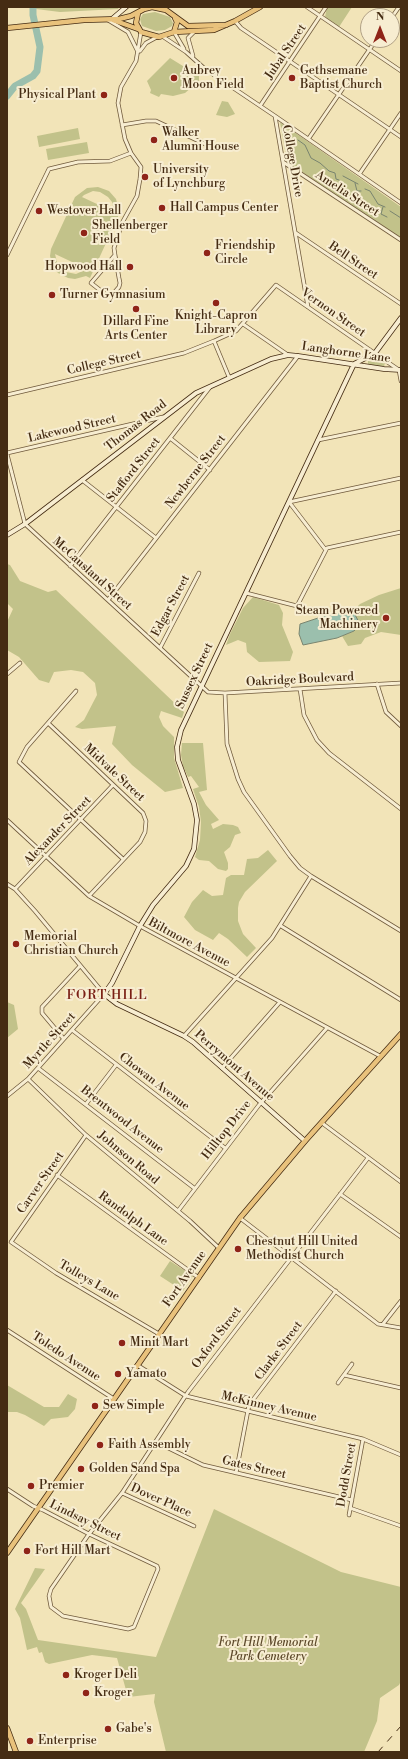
<!DOCTYPE html>
<html>
<head>
<meta charset="utf-8">
<style>
  body { margin:0 }
  #map { position:relative; width:408px; height:1759px; overflow:hidden; background:#f2e4b8; font-family:"Libre Bodoni",serif }
  canvas { display:block }
  .frame { position:absolute; inset:0; border:8px solid #452c13; pointer-events:none }
  .north { position:absolute; left:360px; top:8px; width:40px; height:40px; box-sizing:border-box; background:#f7edd1; border:1px solid #b0a085; border-radius:50%; rotate:0deg; font-size:11px; font-weight:700; line-height:16px; text-align:center; color:#452c13 }
  .north::after { content:''; display:block; margin:auto; width:14px; height:18px; background:#8f2418; clip-path:polygon(50% 0,100% 100%,50% 72%,0 100%) }
</style>
</head>
<body>
<div id="map">
<canvas width="408" height="1759"></canvas>
<div class="frame"></div>
<div class="north">N</div>
</div>
<script>
const c = document.querySelector('canvas').getContext('2d');
c.lineJoin = 'round';
function fill(path, color) { c.fillStyle = color; c.fill(path, 'evenodd'); }
const poly = rows => new Path2D(rows.map(r => 'M' + r).join(''));
function stroke(path, color, width, dash) { c.strokeStyle = color; c.lineWidth = width; c.lineCap = dash ? 'butt' : 'round'; c.setLineDash(dash || []); c.stroke(path); }
function write(font, color, halo, rows, align = 'center') {
  c.font = font + ' "Libre Bodoni",serif'; c.lineWidth = 4; c.setLineDash([]); c.textBaseline = 'middle'; c.strokeStyle = halo; c.fillStyle = color; for (const [text, x, y, turn = 0] of rows) {
    c.save(); c.translate(x, y); c.rotate((+turn || 0) * Math.PI / 180); c.textAlign = isNaN(turn) ? turn : align; if (halo) c.strokeText(text, 0, 0); c.fillText(text, 0, 0); c.restore();
  }
}
const green = poly([
  [32,7,119,7,118,9,60,12,36,9],
  [327,7,352,7,339,27,325,17],
  [155,12,170,17,173,23,172,26,165,30,156,31,142,26,140,19,143,14],
  [170,58,199,76,199,81,185,93,173,96,161,94,159,97,150,93,151,90,147,81],
  [222,101,228,102,235,114,227,117,216,115],
  [280,122,401,207,401,238,287,162],
  [78,128,80,139,39,147,37,136],
  [87,142,89,153,48,160,46,149],
  [98,187,109,191,116,199,119,210,118,217,90,278,86,276,75,279,68,278,58,273,53,267,50,256,51,249,75,197,87,188],
  [93,191,100,192,108,197,112,202,114,212,82,197,79,200,84,195],
  [55,254,87,269,76,274,66,272,58,266],
  [377,358,385,362,384,367,368,364,368,360],
  [7,564,10,565,20,581,48,592,56,590,184,712,182,718,161,711,159,717,163,726,174,737,174,758,183,788,165,792,132,765,112,744,116,726,82,729,75,727,84,720,97,695,95,683,83,672,71,670,54,672,49,683,39,680,19,657,7,650,7,622,13,609,7,603],
  [401,588,401,635,381,632,365,638,361,644,348,646,342,636,354,631,354,613,352,612,360,604,379,595],
  [253,597,279,605,283,613,282,625,293,652,290,661,259,662,247,652,246,643,238,640,226,645,230,634,243,608],
  [182,743,203,743,207,790,199,792,206,805,219,820,211,824,213,829,223,824,233,825,238,827,241,833,235,835,230,847,224,852,228,863,228,869,226,871,218,869,209,861,199,860,195,857,200,840,201,822,199,807,193,789,199,787,191,776,188,777,183,766,181,755],
  [268,850,277,861,245,892,239,902,238,908,238,921,243,934,256,948,247,957,228,939,219,933,213,940,195,930,184,917,192,902,203,890,212,896,223,895,226,878,231,875,244,875,247,859,258,858],
  [7,1002,14,1005,18,1029,7,1038],
  [170,1261,193,1276,183,1291,160,1276],
  [7,1385,44,1407,59,1407,68,1394,77,1399,75,1409,68,1417,51,1419,44,1426,25,1415,17,1412,7,1412],
  [214,1509,341,1572,401,1587,401,1681,399,1685,380,1698,377,1721,364,1752,166,1752,154,1702,155,1694,128,1697,117,1658,92,1655,49,1664,45,1662,42,1652,39,1653,37,1647,27,1650,20,1618,15,1609,35,1568,45,1569,21,1603,26,1609,38,1640,156,1657]
]);
const water = poly([
  [348,611,354,613,360,624,354,631,337,638,303,645,299,634,300,624,324,616,348,611]
]);
const stream = poly([
  [286,131,291,135],
  [289,133,289,146,292,148],
  [298,140,305,145,311,158,320,163,329,171,335,173,336,179,339,180],
  [343,176,358,184],
  [355,183,357,191,361,191],
  [365,189,370,191,378,204,385,207],
  [383,207,381,214,387,217],
  [390,211,401,218]
]);
const river = poly([
  [7,96,15,86,33,76,37,71,40,47,33,15,33,7]
]);
const street = poly([
  [307,7,401,71],
  [392,17,399,7],
  [108,20,128,32,138,52],
  [235,21,241,28,401,137],
  [174,32,184,49],
  [162,36,186,52,205,69,275,116,308,307],
  [140,51,146,43,157,37],
  [193,56,188,38,194,32],
  [260,106,326,7],
  [275,116,401,203],
  [122,125,146,121,156,121,205,144],
  [309,138,376,40],
  [283,162,401,240],
  [360,173,401,113],
  [296,233,401,304],
  [7,255,49,169,78,162,110,161,131,153],
  [115,255,91,283,105,294,113,294,119,287,120,283,119,278,115,255,114,248,122,223,137,196,140,179,141,167,131,153,125,139,118,103,121,87,136,61,141,32],
  [243,324,288,355],
  [214,341,229,377],
  [7,395,184,353,214,341,236,331,276,285,399,370,401,381],
  [170,438,210,470],
  [318,440,401,423],
  [7,453,163,417],
  [7,454,25,524,208,692,225,693,401,683],
  [82,480,156,538],
  [325,549,289,502,401,478],
  [70,566,210,387],
  [246,593,297,606,327,548,401,532],
  [108,600,298,356],
  [160,648,199,573],
  [7,674,20,663],
  [377,684,386,712,401,726],
  [300,689,304,715,317,740,329,753,401,809],
  [76,691,27,747,19,762,123,859],
  [225,693,227,744,238,779,244,792,290,856,300,868,311,876,401,931],
  [48,723,143,813,146,821,145,832,140,842,89,896],
  [7,820,89,896,140,926,380,1056],
  [7,884,15,889,35,911,104,994,28,1079,7,1096],
  [15,889,113,785],
  [281,926,401,1000],
  [72,1030,225,1148],
  [184,1036,272,938,311,876],
  [63,1038,42,1013,42,1007,80,966],
  [38,1068,194,1188],
  [222,1068,280,1002],
  [28,1079,86,1135,190,1221,219,1248],
  [86,1104,116,1065],
  [322,1123,401,1182],
  [86,1135,11,1242,56,1273,159,1334],
  [57,1175,199,1278],
  [340,1194,401,1237],
  [178,1211,259,1105,327,1028],
  [240,1218,378,1324,401,1328],
  [383,1324,401,1301],
  [7,1330,114,1399],
  [137,1365,186,1396,363,1439,401,1455],
  [344,1375,401,1388],
  [338,1383,352,1364],
  [156,1442,203,1465,352,1500],
  [236,1473,249,1405,336,1291],
  [7,1489,33,1506,43,1510,89,1534,157,1566,158,1569,134,1627,128,1629,63,1616,51,1607,49,1596,51,1589,89,1534,122,1493,188,1392,368,1158],
  [122,1493,194,1526],
  [350,1508,401,1526],
  [349,1515,363,1439]
]);
const secondary = poly([
  [112,19,126,7],
  [354,364,375,353,401,318],
  [7,535,25,524,196,393,271,359,288,355,298,356,384,369,401,370],
  [305,1141,193,1042,184,1036,117,1004,104,994,112,983,140,926,153,905,186,866,194,849,197,820,194,804,178,760,177,747,181,730,354,364]
]);
const primary = poly([
  [138,13,136,23,141,32,159,37,174,32,214,30,235,21,260,7],
  [113,20,138,29],
  [7,28,84,20,119,19,131,16,144,9,152,7,166,10,188,26,226,25],
  [174,32,177,22,175,18],
  [7,1553,240,1218,305,1141,401,1034],
  [7,1728,16,1752]
]);
const rail = poly([
  [378,1752,401,1726]
]);
const markers = [
  [174,78,4,"#8f2418"],
  [292,78,4,"#8f2418"],
  [104,95,4,"#8f2418"],
  [154,140,4,"#8f2418"],
  [145,177,4,"#8f2418"],
  [162,208,4,"#8f2418"],
  [39,211,4,"#8f2418"],
  [84,233,4,"#8f2418"],
  [207,253,4,"#8f2418"],
  [130,267,4,"#8f2418"],
  [52,295,4,"#8f2418"],
  [216,303,4,"#8f2418"],
  [136,309,4,"#8f2418"],
  [386,618,4,"#8f2418"],
  [16,944,4,"#8f2418"],
  [238,1249,4,"#8f2418"],
  [122,1343,4,"#8f2418"],
  [118,1374,4,"#8f2418"],
  [95,1406,4,"#8f2418"],
  [100,1445,4,"#8f2418"],
  [81,1469,4,"#8f2418"],
  [31,1486,4,"#8f2418"],
  [27,1551,4,"#8f2418"],
  [66,1675,4,"#8f2418"],
  [86,1693,4,"#8f2418"],
  [108,1729,4,"#8f2418"],
  [30,1741,4,"#8f2418"]
];
const streetNames = [
  ["Jubal Street",286,52,-56],
  ["College Drive",292,161,80],
  ["Amelia Street",347,194,33],
  ["Bell Street",353,261,34],
  ["Vernon Street",333,313,35],
  ["Langhorne Lane",346,353,8],
  ["College Street",104,363,-13],
  ["Thomas Road",136,426,-38],
  ["Lakewood Street",72,429,-13],
  ["Stafford Street",134,470,-52],
  ["Newberne Street",196,472,-52],
  ["McCausland Street",92,574,42],
  ["Edgar Street",171,606,-62],
  ["Sussex Street",195,676,-65],
  ["Oakridge Boulevard",300,680,-3],
  ["Midvale Street",114,773,43],
  ["Alexander Street",58,831,-46],
  ["Biltmore Avenue",189,943,28],
  ["Myrtle Street",50,1041,-48],
  ["Perrymont Avenue",234,1066,41],
  ["Chowan Avenue",154,1082,38],
  ["Brentwood Avenue",122,1120,38],
  ["Hilltop Drive",227,1130,-52],
  ["Johnson Road",128,1158,40],
  ["Carver Street",41,1183,-55],
  ["Randolph Lane",133,1219,36],
  ["Fort Avenue",185,1279,-55],
  ["Tolleys Lane",89,1281,30],
  ["Oxford Street",217,1338,-53],
  ["Clarke Street",279,1351,-53],
  ["Toledo Avenue",66,1357,33],
  ["McKinney Avenue",269,1407,13],
  ["Gates Street",254,1468,13],
  ["Dodd Street",347,1475,-80],
  ["Dover Place",161,1501,24],
  ["Lindsay Street",85,1521,26]
];
const poiNames = [
  ["Aubrey",182,71],
  ["Moon Field",182,85],
  ["Gethsemane",300,71],
  ["Baptist Church",300,85],
  ["Physical Plant",96,95,"right"],
  ["Walker",162,133],
  ["Alumni House",162,147],
  ["University",153,170],
  ["of Lynchburg",153,184],
  ["Hall Campus Center",170,208],
  ["Westover Hall",47,211],
  ["Shellenberger",92,226],
  ["Field",92,240],
  ["Friendship",215,246],
  ["Circle",215,260],
  ["Hopwood Hall",122,267,"right"],
  ["Turner Gymnasium",60,295],
  ["Knight-Capron",216,316,"center"],
  ["Library",216,330,"center"],
  ["Dillard Fine",136,322,"center"],
  ["Arts Center",136,336,"center"],
  ["Steam Powered",378,611,"right"],
  ["Machinery",378,625,"right"],
  ["Memorial",24,937],
  ["Christian Church",24,951],
  ["Chestnut Hill United",246,1242],
  ["Methodist Church",246,1256],
  ["Minit Mart",130,1343],
  ["Yamato",126,1374],
  ["Sew Simple",103,1406],
  ["Faith Assembly",108,1445],
  ["Golden Sand Spa",89,1469],
  ["Premier",39,1486],
  ["Fort Hill Mart",35,1551],
  ["Kroger Deli",74,1675],
  ["Kroger",94,1693],
  ["Gabe's",116,1729],
  ["Enterprise",38,1741]
];
const parkNames = [
  ["Fort Hill Memorial",268,1643],
  ["Park Cemetery",268,1657]
];
const neighbourhoodNames = [
  ["FORT HILL",107,996]
];
fill(green, '#c2c28a');
fill(water, '#9bbfad');
stroke(water, '#79846f', 1);
stroke(stream, '#79846f', 1);
stroke(river, '#9bbfad', 7);
stroke(street, '#705a3c', 4.5);
stroke(secondary, '#452c13', 5.5);
stroke(primary, '#452c13', 6);
stroke(street, '#f7edd1', 3);
stroke(secondary, '#f7edd1', 4);
stroke(primary, '#e9c27c', 4.5);
stroke(rail, '#452c13', 1, [7, 7]);
for (const [x, y, r, color] of markers) { const dot = new Path2D(); dot.arc(x, y, r, 0, 2 * Math.PI); c.fillStyle = color; c.fill(dot); stroke(dot, '#f7edd1', 1.5); }
write('12px', '#452c13', '#f7edd1', streetNames);
write('12px', '#452c13', '#f7edd1', poiNames, 'left');
write('italic 12px', '#5e4a2b', '#f7edd1', parkNames);
c.letterSpacing = '1px';
write('13px', '#7a1f14', '#f7edd1', neighbourhoodNames);
c.letterSpacing = '0px';
</script>
</body>
</html>
